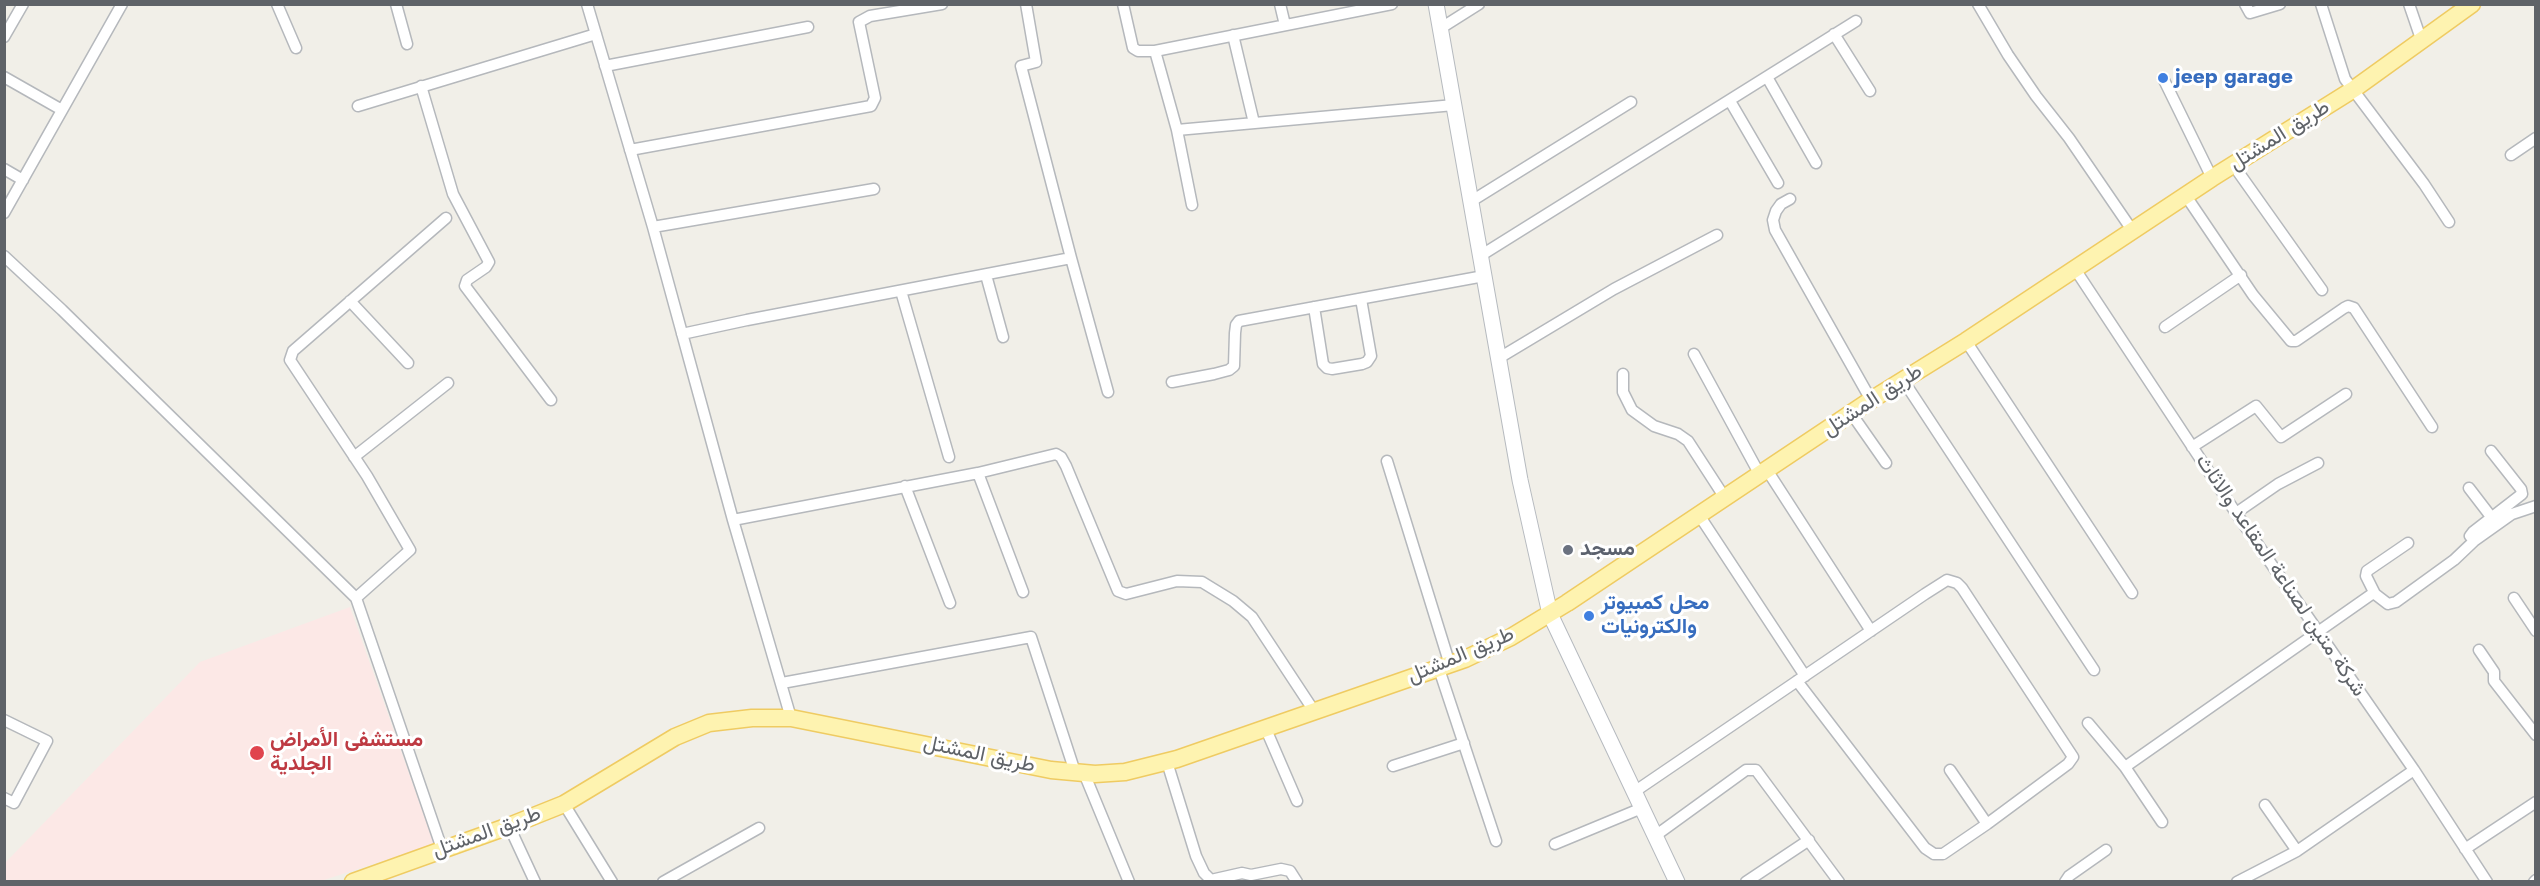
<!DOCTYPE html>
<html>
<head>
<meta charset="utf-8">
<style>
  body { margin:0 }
  #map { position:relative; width:2540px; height:886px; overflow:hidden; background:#f1efe8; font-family:Jost,sans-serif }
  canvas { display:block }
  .frame { position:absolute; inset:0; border:6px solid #5f6368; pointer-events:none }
</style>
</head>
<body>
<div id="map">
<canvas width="2540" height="886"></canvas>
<div class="frame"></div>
</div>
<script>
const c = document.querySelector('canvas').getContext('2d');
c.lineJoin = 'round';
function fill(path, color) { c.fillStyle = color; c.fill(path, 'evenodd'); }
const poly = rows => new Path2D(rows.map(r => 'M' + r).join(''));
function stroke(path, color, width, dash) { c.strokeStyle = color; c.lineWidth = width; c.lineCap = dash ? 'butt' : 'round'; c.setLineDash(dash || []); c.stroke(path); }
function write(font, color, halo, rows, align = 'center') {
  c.font = font + ' Jost,Vazirmatn,sans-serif'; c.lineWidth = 6; c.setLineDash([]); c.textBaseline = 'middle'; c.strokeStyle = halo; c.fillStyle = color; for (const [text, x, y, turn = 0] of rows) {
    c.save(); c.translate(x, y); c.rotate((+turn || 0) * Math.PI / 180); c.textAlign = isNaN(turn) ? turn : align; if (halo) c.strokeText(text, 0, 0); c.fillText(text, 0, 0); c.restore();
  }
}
const medical = poly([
  [350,607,434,844,318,882,5,881,4,864,200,662]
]);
const minor = poly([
  [277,4,296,48],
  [396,4,407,44],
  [587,4,653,227,733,520,791,718],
  [1026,4,1036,62,1021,66,1071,258,1108,392],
  [1123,4,1133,48,1138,51,1155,51,1177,130],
  [1280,4,1285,25],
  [1978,4,2008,55,2036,96,2069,138,2132,230],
  [2245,4,2250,13,2280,4],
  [2321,4,2345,79,2424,184,2449,222],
  [2409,4,2421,39],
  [1441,28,1479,4],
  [1834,34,1870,91],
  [1233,35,1254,123],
  [4,37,23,4],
  [1155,51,1392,4],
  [605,66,808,27],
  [4,77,62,110],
  [1767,77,1816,163],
  [2163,78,2212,178],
  [421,86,453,194,489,262,486,267,467,280,465,286,551,400],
  [1730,101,1778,183],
  [358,106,596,34],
  [630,150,871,106,875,98,859,22,870,16,942,4],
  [2511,155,2536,138],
  [2234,166,2322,290],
  [4,169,23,180],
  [2186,196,2253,295,2291,341,2296,341,2344,308,2348,306,2354,308,2432,427],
  [1790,199,1781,204,1776,211,1773,220,1775,230,1871,400],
  [1470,202,1631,102],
  [1192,205,1177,130,1454,105],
  [4,213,122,4],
  [653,227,874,189],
  [4,256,62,310,356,598,442,849],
  [1480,256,1856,21],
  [2075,269,2236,513,2414,770,2487,882],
  [986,275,1003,337],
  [901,291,949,457],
  [350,301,408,363],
  [1314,307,1323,364,1327,368,1332,369,1362,364,1367,362,1371,356,1361,299],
  [2165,327,2241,275],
  [682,334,747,320,1071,258],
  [1966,341,2132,593],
  [1694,354,1760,475],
  [1499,358,1614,289,1717,235],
  [1623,374,1623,392,1632,410,1654,426,1678,434,1688,441,1725,498],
  [1903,380,2094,670],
  [1172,382,1214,374,1229,370,1234,366,1235,333,1236,325,1239,321,1484,276],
  [1851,413,1886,463],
  [2192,447,2256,406,2281,437,2346,394],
  [354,457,448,383],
  [1387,461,1450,665],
  [1767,470,1871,631],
  [978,473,1023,592],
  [905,486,950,603],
  [2469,488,2492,518],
  [2236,513,2278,484,2318,463],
  [1699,515,1805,676],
  [733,520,978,473,1056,454,1061,457,1066,466,1118,591,1126,594,1177,581,1202,582,1233,601,1252,617,1314,711],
  [2474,541,2470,536,2473,532,2522,494,2521,489,2491,451],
  [2375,594,2366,576,2367,571,2408,543],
  [356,598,410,550,367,476,290,360,293,351,446,218],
  [2514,598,2536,631],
  [2479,650,2494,672,2494,681,2536,735],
  [1439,669,1496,841],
  [782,683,1031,637,1075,772],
  [4,720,47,741,14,803,4,798],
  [2088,723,2125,767,2372,594,2375,594,2388,604,2396,602,2454,560,2474,541,2512,514,2536,506],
  [1265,727,1297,801],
  [1167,762,1196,856,1204,873,1211,880,1242,873,1251,875,1281,869,1290,871,1297,882],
  [1393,766,1464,743],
  [2125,767,2162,822],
  [1950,770,1987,824],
  [1084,773,1129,882],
  [1634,792,1925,594,1947,580,1957,583,1962,588,2073,757,2068,764,1987,824,1943,854,1934,854,1925,848,1797,681],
  [564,804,612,882],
  [2265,805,2297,851],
  [509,826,535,882],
  [1655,836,1746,770,1756,770,1839,882],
  [1555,844,1642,808],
  [2465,849,2536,802],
  [663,882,759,828],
  [1746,882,1809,840],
  [2065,882,2069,876,2106,850],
  [2237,882,2297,851,2414,770],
  [2534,882,2536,880]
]);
const secondary = poly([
  [1436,4,1520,480,1550,614,1677,882]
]);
const primary = poly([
  [353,882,509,826,564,804,675,737,709,723,752,718,791,718,1051,770,1095,774,1125,772,1177,759,1465,659,1511,637,1567,603,1871,400,1966,341,2212,178,2354,89,2472,4]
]);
const markers = [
  [2163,78,6,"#3f7fe0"],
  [1568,550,6,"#6b7280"],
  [1589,616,6,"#3f7fe0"],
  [257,753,8,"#e0444e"]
];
const shopNames = [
  ["jeep garage",2175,78],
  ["محل كمبيوتر",1601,604],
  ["والكترونيات",1601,628]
];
const streetNames = [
  ["طريق المشتل",2280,136,-32],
  ["طريق المشتل",1873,401,-33],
  ["شركة متين لصناعة المقاعد والاثاث",2280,576,56],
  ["طريق المشتل",1461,656,-23],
  ["طريق المشتل",979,755,12],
  ["طريق المشتل",487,833,-20]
];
const worshipNames = [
  ["مسجد",1580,550]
];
const healthNames = [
  ["مستشفى الأمراض",270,741],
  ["الجلدية",270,765]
];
fill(medical, '#fce8e6');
stroke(minor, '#b5b8bc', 13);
stroke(secondary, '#b6babf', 17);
stroke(primary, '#efcb62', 19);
stroke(minor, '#fff', 10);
stroke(secondary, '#fff', 15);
stroke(primary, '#fef3b0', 16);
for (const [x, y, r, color] of markers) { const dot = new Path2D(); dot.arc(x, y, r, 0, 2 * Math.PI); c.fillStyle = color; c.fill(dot); stroke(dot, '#fff', 2); }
write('bold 21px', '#366cbe', '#fff', shopNames, 'left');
write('21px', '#5f6368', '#fff', streetNames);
write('bold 21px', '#5b616d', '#fff', worshipNames, 'left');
write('bold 21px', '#be3a42', '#fff', healthNames, 'left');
</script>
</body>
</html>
